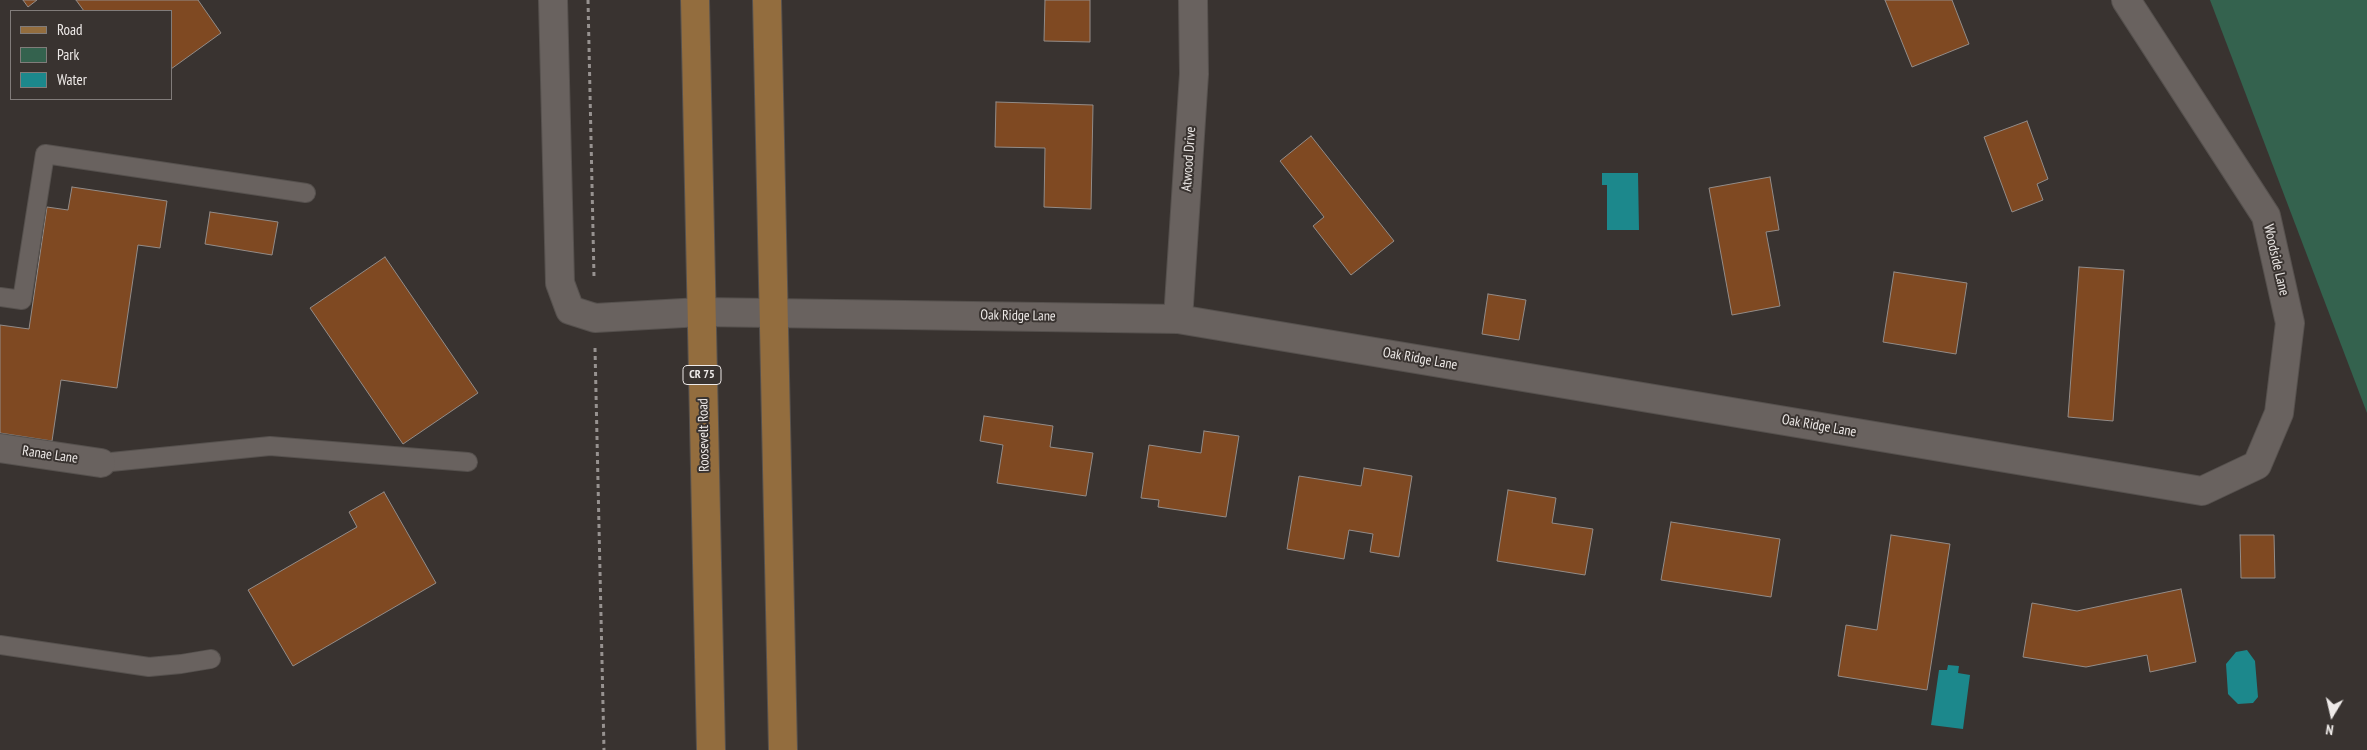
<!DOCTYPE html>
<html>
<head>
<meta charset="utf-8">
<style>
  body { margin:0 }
  #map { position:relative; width:2367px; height:750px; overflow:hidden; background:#393330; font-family:"PT Sans Narrow",sans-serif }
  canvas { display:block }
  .legend { position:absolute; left:10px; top:10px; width:162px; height:90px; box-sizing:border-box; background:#393330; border:1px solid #817c7a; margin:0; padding:6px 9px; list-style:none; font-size:15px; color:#eeeae8 }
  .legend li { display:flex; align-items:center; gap:10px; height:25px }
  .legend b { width:25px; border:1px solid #817c7a }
  .north { position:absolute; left:2307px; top:690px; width:50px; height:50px; -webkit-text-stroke:4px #393330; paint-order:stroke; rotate:189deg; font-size:14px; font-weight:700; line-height:20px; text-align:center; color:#eeeae8 }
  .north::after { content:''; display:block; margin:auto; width:18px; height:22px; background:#eeeae8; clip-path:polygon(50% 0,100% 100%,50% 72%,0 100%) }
</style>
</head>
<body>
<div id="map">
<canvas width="2367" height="750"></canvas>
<ul class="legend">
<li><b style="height:6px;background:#936d3e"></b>Road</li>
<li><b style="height:14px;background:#34624e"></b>Park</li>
<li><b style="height:14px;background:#1c888c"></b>Water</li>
</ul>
<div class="north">N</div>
</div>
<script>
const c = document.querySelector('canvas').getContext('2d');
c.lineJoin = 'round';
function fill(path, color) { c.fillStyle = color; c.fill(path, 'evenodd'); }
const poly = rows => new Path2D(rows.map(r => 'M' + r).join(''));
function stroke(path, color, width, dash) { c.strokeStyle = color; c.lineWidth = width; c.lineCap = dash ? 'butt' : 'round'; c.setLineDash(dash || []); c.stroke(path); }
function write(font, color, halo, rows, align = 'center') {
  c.font = font + ' "PT Sans Narrow",sans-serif'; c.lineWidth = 4; c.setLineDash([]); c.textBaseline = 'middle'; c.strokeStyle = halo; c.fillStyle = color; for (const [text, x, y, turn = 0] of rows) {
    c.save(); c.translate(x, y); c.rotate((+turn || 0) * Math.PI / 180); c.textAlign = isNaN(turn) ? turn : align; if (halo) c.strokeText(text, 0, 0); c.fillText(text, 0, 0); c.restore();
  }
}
const green = poly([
  [2210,0,2367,0,2367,413]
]);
const water = poly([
  [1602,173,1638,173,1639,230,1607,230,1607,185,1602,185],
  [2247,650,2255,661,2258,697,2253,703,2238,704,2228,694,2226,664,2236,652],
  [1948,665,1959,666,1958,673,1970,675,1963,729,1931,725,1939,670,1947,670]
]);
const building = poly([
  [23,0,37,0,28,7,23,0],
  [76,0,198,0,221,33,171,69,171,11,84,11,76,0],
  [1045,0,1090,0,1090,42,1044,41,1045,0],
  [1885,0,1952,0,1969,44,1912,67,1885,0],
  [996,102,1093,105,1091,209,1044,207,1045,148,995,147,996,102],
  [2027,121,2048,179,2037,184,2043,200,2012,212,1984,137,2027,121],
  [1311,136,1394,241,1351,275,1313,226,1324,217,1280,161,1311,136],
  [1770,177,1779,230,1766,232,1780,306,1732,315,1709,188,1770,177],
  [72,187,167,201,160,248,138,245,117,388,61,380,52,441,0,433,0,325,29,329,47,207,68,210,72,187],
  [210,212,278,222,272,255,205,244,210,212],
  [385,257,478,393,403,444,310,308,385,257],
  [2079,267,2124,270,2113,421,2068,417,2079,267],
  [1894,272,1967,283,1956,354,1883,342,1894,272],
  [1488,294,1526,300,1519,340,1482,334,1488,294],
  [984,416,1053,426,1050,447,1093,453,1086,496,997,483,1003,445,980,441,984,416],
  [1204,431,1239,436,1226,517,1158,507,1159,500,1141,498,1149,445,1201,453,1204,431],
  [1364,468,1412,476,1399,557,1370,552,1373,534,1349,530,1344,559,1287,549,1299,476,1361,486,1364,468],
  [1508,490,1556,498,1552,523,1593,529,1585,575,1497,561,1508,490],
  [384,492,436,583,293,666,248,590,357,527,349,512,384,492],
  [1671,522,1780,539,1771,597,1661,580,1671,522],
  [1891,535,1950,544,1927,690,1838,676,1846,625,1877,630,1891,535],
  [2240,535,2274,535,2275,578,2241,578,2240,535],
  [2181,589,2196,662,2150,672,2147,655,2086,667,2023,657,2032,603,2077,611,2181,589]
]);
const path = poly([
  [588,0,594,277],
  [595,348,604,750]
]);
const lane = poly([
  [0,297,22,300,45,154,306,193],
  [101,463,270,446,468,462],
  [0,645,149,667,181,664,211,659]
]);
const street = poly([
  [553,0,560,283,570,310,595,318,701,312,1178,319,2202,491,2257,465,2279,413,2290,323,2266,216,2126,0],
  [1178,319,1194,74,1193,0],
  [0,448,101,463]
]);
const primary = poly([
  [695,0,711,750],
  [767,0,783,750]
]);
const shields = [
  [702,375,38]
];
const shieldNames = [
  ["CR 75",702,375]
];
const streetNames = [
  ["Atwood Drive",1189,159,-86],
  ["Woodside Lane",2276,260,77],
  ["Oak Ridge Lane",1018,316,1],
  ["Oak Ridge Lane",1420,359,10],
  ["Oak Ridge Lane",1819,426,10],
  ["Roosevelt Road",704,435,-91],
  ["Ranae Lane",50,455,8]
];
fill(green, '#34624e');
fill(water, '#1c888c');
fill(building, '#7f4922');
stroke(building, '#938c88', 1);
stroke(lane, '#56514e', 20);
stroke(street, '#56514e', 30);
stroke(primary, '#56514e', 30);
stroke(path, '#979290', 3, [4, 4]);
stroke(lane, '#69625f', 18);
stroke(street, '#69625f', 28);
stroke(primary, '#936d3e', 28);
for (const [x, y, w] of shields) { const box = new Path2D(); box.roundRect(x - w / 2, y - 9.5, w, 19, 4); c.fillStyle = '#393330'; c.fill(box); stroke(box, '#eeeae8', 1); }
write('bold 12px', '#eeeae8', null, shieldNames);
write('14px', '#eeeae8', '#393330', streetNames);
</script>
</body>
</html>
